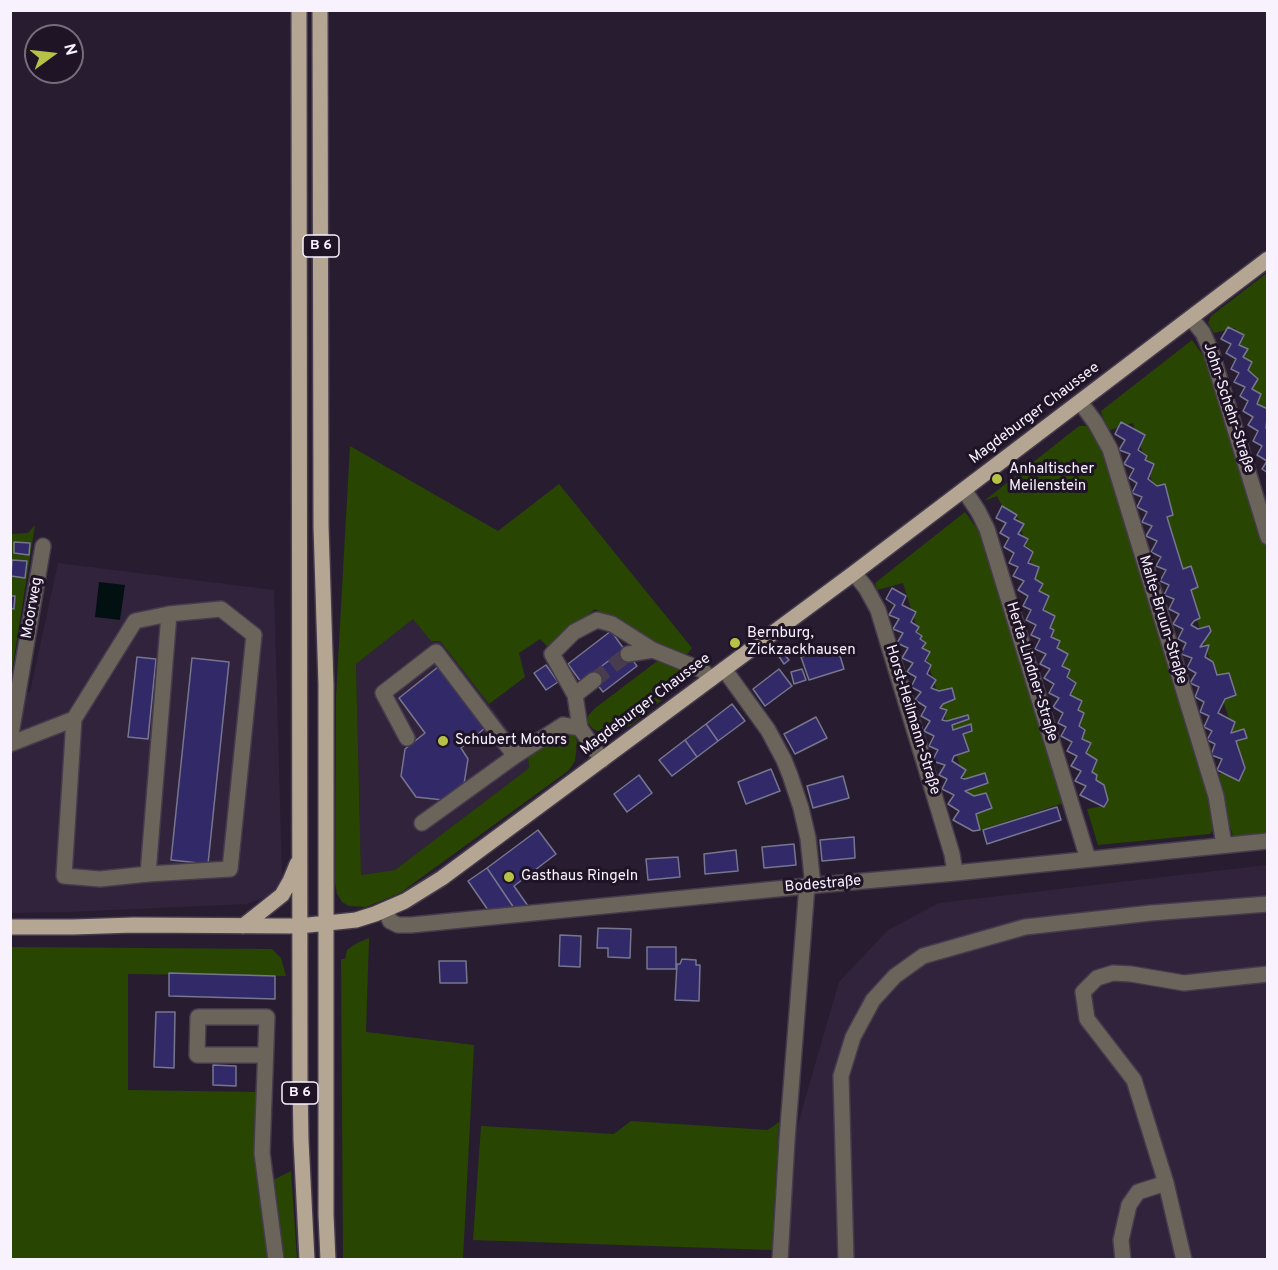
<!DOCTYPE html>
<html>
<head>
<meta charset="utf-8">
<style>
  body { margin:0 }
  #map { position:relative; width:1278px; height:1270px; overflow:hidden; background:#281d30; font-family:Overpass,sans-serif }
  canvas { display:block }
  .frame { position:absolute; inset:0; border:12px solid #f8f1fe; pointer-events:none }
  .north { position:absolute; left:24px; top:24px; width:60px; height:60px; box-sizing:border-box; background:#1e1426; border:2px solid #756c7c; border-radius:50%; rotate:75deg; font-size:16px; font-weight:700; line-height:24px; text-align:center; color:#f8f1fe }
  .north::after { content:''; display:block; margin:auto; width:21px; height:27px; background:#b8c147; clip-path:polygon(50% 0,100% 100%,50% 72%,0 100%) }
</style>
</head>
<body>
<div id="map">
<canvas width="1278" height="1270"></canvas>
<div class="frame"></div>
<div class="north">N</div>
</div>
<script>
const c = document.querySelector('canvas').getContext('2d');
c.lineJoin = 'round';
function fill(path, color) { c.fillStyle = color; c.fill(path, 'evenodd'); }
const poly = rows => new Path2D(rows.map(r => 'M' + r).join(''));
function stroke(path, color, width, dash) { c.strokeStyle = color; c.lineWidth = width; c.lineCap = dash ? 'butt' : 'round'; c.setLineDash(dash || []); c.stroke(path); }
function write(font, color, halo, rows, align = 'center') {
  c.font = font + ' Overpass,sans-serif'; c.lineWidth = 6; c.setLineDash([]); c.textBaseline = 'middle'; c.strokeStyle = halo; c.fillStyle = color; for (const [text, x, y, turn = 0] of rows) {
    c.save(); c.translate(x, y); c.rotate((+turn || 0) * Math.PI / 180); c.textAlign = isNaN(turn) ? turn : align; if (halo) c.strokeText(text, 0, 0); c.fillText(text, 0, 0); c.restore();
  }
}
const built = poly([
  [58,563,274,590,282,876,277,887,266,897,246,904,67,912,11,913,11,690,30,692],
  [413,619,431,641,440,641,489,704,528,757,529,768,395,870,361,875,356,664],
  [1267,865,1267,1259,788,1260,793,1141,839,982,888,930,939,903]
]);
const green = poly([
  [1267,273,1267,433,1235,328,1214,333,1208,323,1211,316],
  [1192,340,1212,368,1267,549,1267,836,1242,838,1233,836,1229,823,1219,774,1245,768,1133,423,1107,431,1101,411],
  [1079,426,1087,426,1100,447,1114,486,1209,789,1214,829,1210,834,1098,845,1087,809,1103,806,1017,515,1002,506,997,496,984,501],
  [350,446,498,531,559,484,692,648,684,658,595,609,548,647,540,639,519,653,525,677,489,704,440,641,431,641,413,619,356,664,361,875,395,870,529,768,528,757,564,732,570,731,575,736,577,742,575,761,568,771,400,893,366,907,349,906,342,902,337,894,335,883,336,697],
  [965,512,986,541,1067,802,980,830,903,583,877,590,875,583],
  [35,525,11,677,11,534,28,533],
  [660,661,666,662,691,676,630,726,612,732,598,731,593,729,588,723,588,716,594,709,656,662],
  [369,938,366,1032,474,1045,463,1259,343,1259,341,959,345,959,347,950,357,943],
  [11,947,272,949,281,958,286,976,128,974,128,1090,256,1092,255,1153,268,1259,140,1260,107,1258,105,1260,11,1260],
  [631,1121,768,1130,779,1122,772,1250,473,1240,481,1126,614,1134],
  [291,1171,297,1259,284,1259,273,1180]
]);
const water = poly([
  [99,582,125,585,120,620,95,617]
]);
const building = poly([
  [1228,327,1244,335,1239,345,1248,349,1243,357,1252,362,1248,370,1258,379,1252,389,1261,394,1257,404,1268,409,1266,428,1268,429,1268,473,1262,469,1267,461,1257,455,1262,446,1253,441,1258,431,1248,425,1253,417,1243,411,1248,401,1240,396,1245,387,1234,382,1239,373,1231,369,1236,359,1226,353,1231,344,1221,339,1228,327],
  [1121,422,1145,435,1138,450,1147,456,1145,460,1154,464,1148,479,1157,486,1165,484,1173,515,1167,517,1183,569,1191,566,1198,587,1191,590,1200,618,1194,621,1191,625,1198,629,1209,626,1211,631,1200,647,1209,645,1205,657,1213,662,1217,675,1229,673,1236,695,1225,699,1218,713,1235,722,1231,733,1244,729,1247,738,1236,741,1245,768,1239,781,1217,770,1222,759,1211,755,1215,744,1207,740,1212,731,1204,727,1209,716,1200,712,1204,702,1195,697,1199,687,1190,683,1196,673,1187,668,1192,658,1181,654,1186,643,1178,639,1183,629,1173,624,1179,614,1169,609,1174,599,1164,595,1169,585,1160,581,1166,570,1156,566,1161,557,1151,552,1157,541,1146,536,1152,526,1142,522,1147,512,1137,507,1142,497,1132,493,1137,483,1129,478,1134,469,1124,464,1130,454,1119,450,1125,440,1115,434,1121,422],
  [1002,506,1017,515,1014,519,1024,524,1018,534,1028,539,1024,546,1033,552,1028,563,1039,567,1035,579,1043,584,1039,591,1049,596,1043,610,1055,616,1050,628,1054,630,1051,637,1060,641,1057,648,1068,654,1062,666,1070,670,1067,677,1076,683,1070,695,1082,701,1078,710,1084,713,1079,726,1085,730,1082,739,1091,743,1086,753,1097,760,1092,772,1097,775,1096,780,1104,785,1108,800,1104,807,1080,795,1086,786,1075,781,1081,771,1071,766,1077,756,1067,751,1072,742,1061,736,1066,727,1058,723,1063,713,1053,707,1059,698,1049,693,1054,684,1044,678,1050,669,1040,664,1046,654,1035,649,1040,639,1031,635,1036,625,1026,620,1031,610,1023,606,1028,596,1018,590,1024,581,1013,576,1018,567,1009,563,1014,553,1004,547,1009,538,1000,533,1006,523,996,518,1002,506],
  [14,542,30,543,29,555,14,553,14,542],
  [12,560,27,561,25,578,11,576,12,560],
  [892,588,906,596,902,605,916,612,911,622,919,627,916,632,922,636,920,639,926,643,922,648,930,652,925,661,931,665,927,674,936,680,931,688,939,691,952,688,955,699,943,704,940,708,947,710,942,720,947,721,968,715,969,719,952,725,953,730,971,724,972,731,963,734,969,751,954,756,952,761,966,770,961,778,965,779,985,773,988,783,965,791,974,796,986,793,992,808,976,814,980,830,973,831,953,820,959,811,948,804,954,795,942,789,947,779,939,775,945,765,932,761,938,750,929,746,934,736,924,731,930,721,921,716,926,707,915,700,921,692,911,687,916,677,907,672,913,663,902,658,908,648,897,643,903,633,893,629,899,619,889,615,895,605,886,599,892,588],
  [10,596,15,596,14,609,10,608,10,596],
  [611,631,624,649,581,682,568,664,611,631],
  [837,646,844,669,809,680,801,657,837,646],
  [624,649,637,666,603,692,590,675,624,649],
  [782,652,789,660,784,664,778,655,782,652],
  [137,657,156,659,148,739,128,737,137,657],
  [192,658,229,662,208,864,171,860,192,658],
  [546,665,558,682,546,690,534,673,546,665],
  [438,667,485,728,461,748,468,759,464,784,443,800,416,797,401,776,405,749,425,733,399,698,438,667],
  [779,669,792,686,765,706,753,689,779,669],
  [802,669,806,680,794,684,791,672,802,669],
  [732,704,745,721,718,741,706,724,732,704],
  [816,717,827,738,795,754,784,734,816,717],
  [706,724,718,741,697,757,685,740,706,724],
  [685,740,697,757,672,776,659,760,685,740],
  [771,769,780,791,746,804,738,782,771,769],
  [639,775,652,793,627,812,614,794,639,775],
  [843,776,849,798,813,808,807,786,843,776],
  [1057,807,1061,820,987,844,983,830,1057,807],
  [538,830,556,854,514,886,528,906,514,908,487,868,538,830],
  [854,837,855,858,822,861,820,840,854,837],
  [794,844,796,865,764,868,762,847,794,844],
  [736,850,738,871,705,874,704,854,736,850],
  [678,857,680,877,648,880,646,859,678,857],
  [487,868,514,908,488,910,468,881,487,868],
  [598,928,631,929,630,958,608,957,608,948,597,948,598,928],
  [560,935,581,936,580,967,559,966,560,935],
  [647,947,676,947,676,969,647,969,647,947],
  [682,959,696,960,696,965,700,965,699,1001,675,1000,677,964,680,964,682,959],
  [439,961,466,961,467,983,440,983,439,961],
  [169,973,275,976,275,999,169,996,169,973],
  [156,1012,175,1012,174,1068,154,1067,156,1012],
  [213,1065,236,1066,236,1086,213,1085,213,1065]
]);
const minorTunnel = poly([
  [594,680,628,654]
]);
const minor = poly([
  [1191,318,1203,333,1211,351,1268,537],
  [1080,402,1095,422,1110,449,1216,796,1224,845],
  [964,490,978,511,987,529,1088,859],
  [854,573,866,588,878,610,952,854,955,873],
  [628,654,653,650],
  [724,669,768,730,784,760,790,775,801,808,808,838,813,886],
  [594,680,575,695,580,728,602,760],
  [575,695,552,654,574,632,597,620,612,624,653,650,702,670,711,679],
  [407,738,383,693,436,652,515,756],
  [10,740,43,546],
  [10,744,74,719,135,621,169,614,221,609,254,635,230,869,148,874,100,879,64,876,74,719],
  [422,823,515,756,563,725,580,728],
  [148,874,169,614],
  [386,910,390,921,398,925,411,925,807,886,955,873,1268,841],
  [265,1055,197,1055,198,1017,267,1017,262,1153,276,1260],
  [1166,1183,1134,1080,1087,1019,1083,992,1097,978,1113,973,1131,974,1184,983,1268,974],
  [780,1260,787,1140,807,886],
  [846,1260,841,1076,853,1037,873,1000,895,976,923,956,1025,927,1151,913,1268,904],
  [1123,1260,1121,1240,1129,1205,1138,1192,1166,1183,1184,1260]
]);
const major = poly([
  [299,10,300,1079,301,1140,307,1260],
  [320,10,321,526,326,685,326,1215,328,1260],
  [243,926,282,895,290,881,297,864],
  [10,927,73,927,134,925,299,926,356,920,375,914,405,901,442,878,854,573,1268,259]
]);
const markers = [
  [997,479,6,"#b8c147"],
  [735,643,6,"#b8c147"],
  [443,741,6,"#b8c147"],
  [509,877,6,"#b8c147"]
];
const shields = [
  [321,246,36],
  [300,1093,36]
];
const shieldNames = [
  ["B 6",321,246],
  ["B 6",300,1093]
];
const streetNames = [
  ["John-Schehr-Straße",1228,408,72],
  ["Magdeburger Chaussee",1035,414,-37],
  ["Moorweg",33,608,-80],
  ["Malte-Bruun-Straße",1162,620,73],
  ["Herta-Lindner-Straße",1031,672,73],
  ["Magdeburger Chaussee",646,705,-37],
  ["Horst-Heilmann-Straße",912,720,73],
  ["Bodestraße",823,885,-5]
];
const poiNames = [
  ["Anhaltischer",1009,470],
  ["Meilenstein",1009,487],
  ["Bernburg,",747,634],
  ["Zickzackhausen",747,651],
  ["Schubert Motors",455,741],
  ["Gasthaus Ringeln",521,877]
];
fill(built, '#31233c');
fill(green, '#284602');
fill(water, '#031012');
fill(building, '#322a68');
stroke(building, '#76768f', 1.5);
stroke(minorTunnel, '#473d4f', 15, [15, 8]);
stroke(minor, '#453b4d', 18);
stroke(major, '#453b4d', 18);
stroke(minor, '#6b645a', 15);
stroke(major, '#b4a692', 15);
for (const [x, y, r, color] of markers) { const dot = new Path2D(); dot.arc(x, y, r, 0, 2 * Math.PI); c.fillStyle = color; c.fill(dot); stroke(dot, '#1e1426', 2); }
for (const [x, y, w] of shields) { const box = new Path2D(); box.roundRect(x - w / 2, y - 11, w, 22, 4.5); c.fillStyle = '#1e1426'; c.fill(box); stroke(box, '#f8f1fe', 1.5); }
write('bold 14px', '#f8f1fe', null, shieldNames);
write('15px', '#f8f1fe', '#1e1426', streetNames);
write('15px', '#f8f1fe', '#1e1426', poiNames, 'left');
</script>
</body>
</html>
